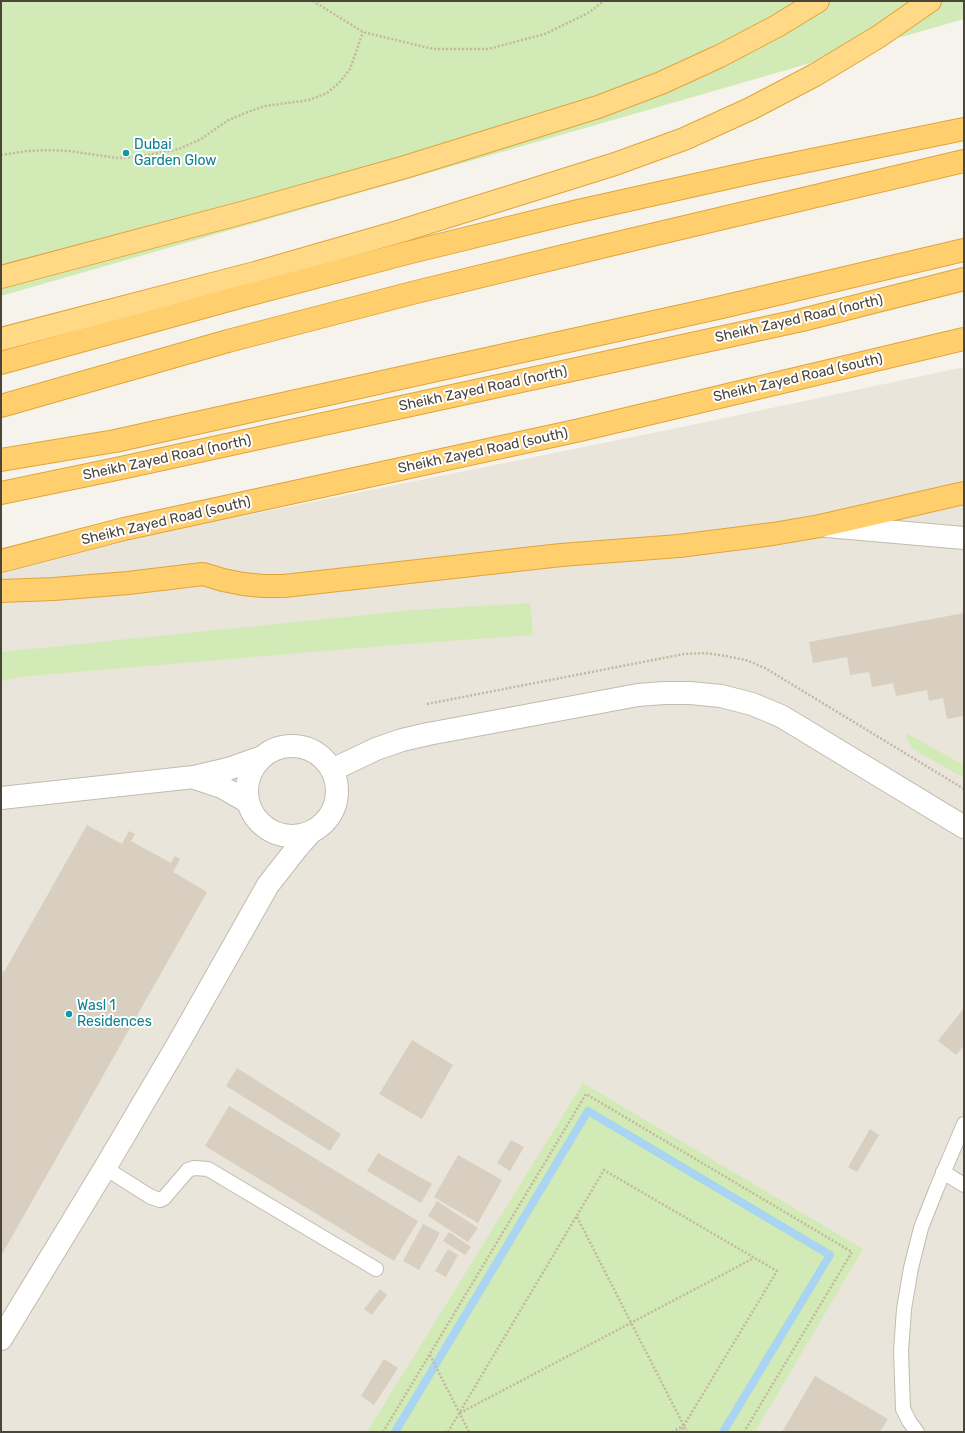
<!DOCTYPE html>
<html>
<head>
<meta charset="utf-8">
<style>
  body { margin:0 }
  #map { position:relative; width:965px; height:1433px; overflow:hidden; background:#f6f3ec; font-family:Rubik,sans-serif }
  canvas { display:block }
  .frame { position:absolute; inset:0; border:2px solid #4b4439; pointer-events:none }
</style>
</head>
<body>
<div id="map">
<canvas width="965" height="1433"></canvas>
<div class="frame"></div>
</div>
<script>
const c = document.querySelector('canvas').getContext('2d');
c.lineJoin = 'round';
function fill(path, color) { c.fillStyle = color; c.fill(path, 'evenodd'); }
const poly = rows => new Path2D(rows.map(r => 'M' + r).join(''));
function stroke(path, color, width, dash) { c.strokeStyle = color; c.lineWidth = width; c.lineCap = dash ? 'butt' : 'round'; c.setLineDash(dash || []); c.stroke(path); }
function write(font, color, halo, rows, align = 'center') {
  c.font = font + ' Rubik,sans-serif'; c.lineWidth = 4; c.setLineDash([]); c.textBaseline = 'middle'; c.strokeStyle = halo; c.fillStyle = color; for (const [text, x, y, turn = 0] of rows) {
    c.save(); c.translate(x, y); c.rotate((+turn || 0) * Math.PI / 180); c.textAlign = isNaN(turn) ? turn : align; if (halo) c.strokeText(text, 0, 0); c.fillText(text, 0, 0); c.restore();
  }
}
const residential = poly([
  [964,367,964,1432,1,1432,1,556,243,516,687,426]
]);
const green = poly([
  [1,1,964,1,964,19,1,296],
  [530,603,533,635,419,643,29,676,1,681,1,652,413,610],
  [906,733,964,765,964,778,913,749,908,742],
  [583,1083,863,1249,755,1432,367,1432]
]);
const stream = poly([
  [395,1432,588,1111,830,1255,723,1432]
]);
const building = poly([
  [964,613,964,716,947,719,943,698,929,701,927,690,896,696,893,683,872,687,869,672,850,675,847,657,813,663,809,642],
  [87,825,122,844,129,831,135,834,131,841,171,863,175,856,180,859,173,872,207,892,1,1256,1,970,4,972],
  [964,1008,964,1045,956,1055,938,1041],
  [412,1040,453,1065,422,1119,379,1094],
  [237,1068,341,1134,330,1151,226,1086],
  [229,1106,418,1221,394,1261,205,1146],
  [870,1129,879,1135,857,1172,848,1167],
  [511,1140,524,1147,510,1171,497,1163],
  [378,1153,432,1184,421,1203,367,1171],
  [458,1155,502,1180,478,1223,434,1197],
  [437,1201,478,1228,468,1242,428,1216],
  [423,1224,440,1233,419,1270,403,1261],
  [449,1232,471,1247,465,1255,443,1241],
  [448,1249,458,1255,446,1277,435,1271],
  [380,1289,387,1295,372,1315,364,1309],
  [384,1359,398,1368,374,1405,361,1396],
  [815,1376,888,1419,880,1432,782,1432]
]);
const path = poly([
  [313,1,363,32,433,49,488,49,545,34,588,13,604,1],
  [1,155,27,151,52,150,69,151,118,158,137,157,179,149,201,139,227,121,245,113,265,106,309,100,327,93,339,83,350,69,363,32],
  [427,704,684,654,705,653,726,656,746,660,765,668,964,789],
  [577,1217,687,1432],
  [430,1355,469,1432],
  [460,1413,754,1258],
  [383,1432,586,1094,852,1252,744,1432],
  [448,1432,604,1170,777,1271,680,1432],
  [672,1432,683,1426]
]);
const service = poly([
  [105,1168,151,1197,160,1200,164,1198,188,1170,194,1168,208,1169,376,1269],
  [943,1172,964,1185],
  [917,1432,909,1421,903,1409,901,1351,904,1309,911,1268,921,1228,936,1190,964,1124]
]);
const minor = poly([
  [827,526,964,538],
  '247 791a45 45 0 1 1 90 0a45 45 0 1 1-90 0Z',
  [332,770,376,749,402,740,428,734,638,695,664,693,690,693,721,696,752,704,781,716,964,827],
  [195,778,222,787,248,802],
  [1,798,194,777,228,769,262,757],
  [1,1339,105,1168,178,1044,268,885,297,848,312,831]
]);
const trunk = poly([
  [1,277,249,211,405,167,598,107,661,83,720,56,777,26,818,1],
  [1,339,255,273,401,231,615,164,684,139,750,109,815,75,878,37,930,1]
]);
const motorway = poly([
  [1,363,240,297,407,253,574,212,758,171,964,129],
  [1,406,228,341,416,292,605,246,964,161],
  [1,460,115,441,722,307,964,250],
  [1,493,121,468,802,320,964,279],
  [1,561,124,529,580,430,964,339],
  [1,591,54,589,128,583,203,574,223,580,243,584,263,586,284,586,561,555,679,546,773,534,820,526,964,493]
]);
const markers = [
  [126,153,4,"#0f9aa8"],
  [69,1014,4,"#0f9aa8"]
];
const cultureNames = [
  ["Dubai",134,145],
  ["Garden Glow",134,161],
  ["Wasl 1",77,1006],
  ["Residences",77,1022]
];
const streetNames = [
  ["Sheikh Zayed Road (north)",799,319,-13],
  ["Sheikh Zayed Road (south)",798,378,-13],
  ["Sheikh Zayed Road (north)",483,389,-12],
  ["Sheikh Zayed Road (south)",483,451,-12],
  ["Sheikh Zayed Road (north)",167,458,-12],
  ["Sheikh Zayed Road (south)",166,521,-13]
];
fill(residential, '#eae5da');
fill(green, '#d2eab5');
stroke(stream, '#a9d4f2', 8);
fill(building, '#d8cfc1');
stroke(service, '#c2bbae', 16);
stroke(minor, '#c2bbae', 24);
stroke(trunk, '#e0a43c', 24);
stroke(motorway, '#e0a43c', 24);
stroke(path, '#c4b79f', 2.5, [2, 2]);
stroke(service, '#fff', 14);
stroke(minor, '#fff', 22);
stroke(trunk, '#ffd985', 22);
stroke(motorway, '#ffcf6e', 22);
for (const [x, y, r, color] of markers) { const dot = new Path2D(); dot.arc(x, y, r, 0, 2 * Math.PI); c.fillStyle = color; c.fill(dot); stroke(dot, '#fff', 1.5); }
write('14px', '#0d838f', '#fff', cultureNames, 'left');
write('14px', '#4b4439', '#fff', streetNames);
</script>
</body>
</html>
